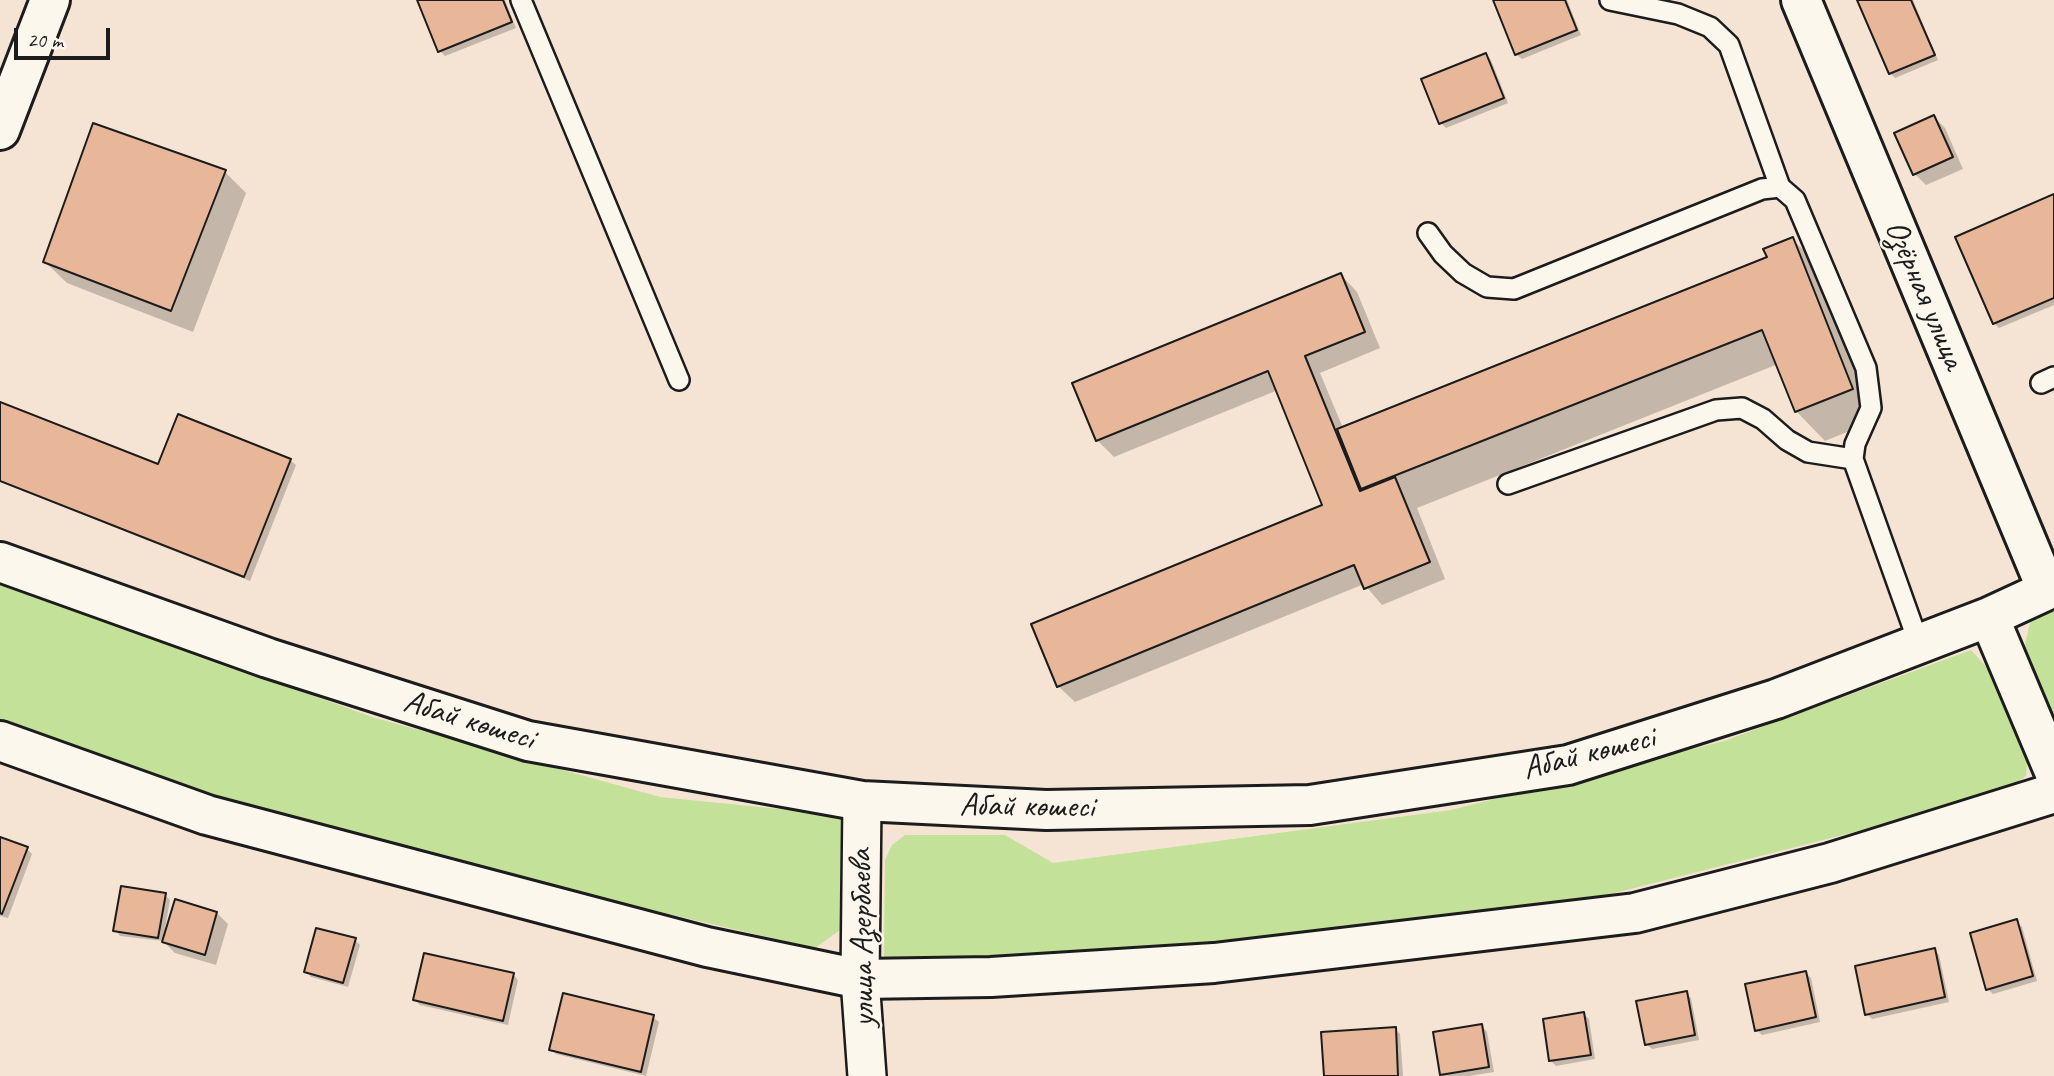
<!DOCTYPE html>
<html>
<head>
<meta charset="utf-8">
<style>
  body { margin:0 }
  #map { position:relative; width:2054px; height:1076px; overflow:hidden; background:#f5e4d3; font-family:Caveat,sans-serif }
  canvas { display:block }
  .scale { position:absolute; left:14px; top:28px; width:96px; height:32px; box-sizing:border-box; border:4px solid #1c1c1c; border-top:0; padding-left:9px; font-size:21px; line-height:24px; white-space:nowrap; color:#1c1c1c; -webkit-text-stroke:5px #fbf7ec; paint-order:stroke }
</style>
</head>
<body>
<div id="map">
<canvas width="2054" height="1076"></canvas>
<div class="scale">20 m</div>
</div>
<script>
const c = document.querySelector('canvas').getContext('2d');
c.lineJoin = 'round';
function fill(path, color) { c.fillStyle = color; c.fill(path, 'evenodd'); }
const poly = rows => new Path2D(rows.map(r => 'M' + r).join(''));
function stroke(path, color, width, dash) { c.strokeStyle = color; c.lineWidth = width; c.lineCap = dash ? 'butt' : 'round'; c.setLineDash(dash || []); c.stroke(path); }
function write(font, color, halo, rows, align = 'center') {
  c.font = font + ' Caveat,sans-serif'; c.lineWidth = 5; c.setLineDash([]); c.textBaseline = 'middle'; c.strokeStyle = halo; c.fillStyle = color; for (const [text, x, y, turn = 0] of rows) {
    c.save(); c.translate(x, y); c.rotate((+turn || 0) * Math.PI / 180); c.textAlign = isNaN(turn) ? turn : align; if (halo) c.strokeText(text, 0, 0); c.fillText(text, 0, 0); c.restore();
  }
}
const green = poly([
  [0,581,372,717,660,797,839,815,851,827,844,927,815,948,578,893,154,788,0,733],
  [2054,609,2054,721,2024,648,2031,619],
  [1971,650,2000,682,2028,753,2026,776,2000,795,1540,912,911,972,884,958,885,860,892,845,905,835,1005,835,1053,863,1451,810,1724,741]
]);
const shadow = poly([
  [419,0,505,0,516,28,445,56,440,51],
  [1495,0,1567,0,1581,35,1522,59,1516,54],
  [1859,0,1913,0,1938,60,1895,78,1890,73],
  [1486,55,1491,60,1508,103,1446,128,1441,123],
  [1934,117,1945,128,1963,169,1926,185,1915,174],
  [225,172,246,193,193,332,67,283,45,262],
  [2054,196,2054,305,1999,328,1994,323],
  [1792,239,1822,268,1881,418,1825,441,1796,411,1778,364,1417,508,1445,579,1382,605,1364,584,1075,702,1058,686,1325,506,1278,390,1114,457,1097,440,1341,275,1357,292,1380,348,1320,373,1343,428,1769,258],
  [0,404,159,467,290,460,296,465,250,581,0,482],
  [0,839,27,849,32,854,8,918,0,916],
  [165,895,170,900,165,929,217,913,228,924,216,965,175,953,163,941,120,936,115,930],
  [2016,921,2022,927,2037,981,1993,994,1988,989],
  [355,940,360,945,348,987,311,977,306,971],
  [1934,950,1939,955,1949,1002,1872,1019,1867,1014],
  [1806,973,1811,978,1820,1022,1762,1035,1757,1030],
  [513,974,518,980,508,1025,420,1005,415,1000],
  [1686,993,1691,998,1699,1040,1652,1049,1646,1044],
  [1584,1014,1589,1019,1595,1059,1556,1066,1551,1061],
  [653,1017,659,1022,646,1076,556,1054,551,1049],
  [1482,1026,1487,1032,1494,1072,1469,1076,1443,1076,1442,1075],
  [1395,1029,1400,1034,1403,1076,1325,1076]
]);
const building = poly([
  [417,0,503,0,512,22,438,52,417,0],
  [1493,0,1565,0,1577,30,1515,55,1493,0],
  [1857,0,1911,0,1935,55,1889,74,1857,0],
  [1486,53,1504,98,1439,124,1421,79,1486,53],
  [1934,115,1953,157,1913,175,1894,133,1934,115],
  [93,123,226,170,171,311,43,262,93,123],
  [2054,194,2054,298,1993,324,1955,237,2054,194],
  [1793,237,1853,389,1795,412,1762,330,1361,489,1337,429,1767,257,1763,249,1793,237],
  [1341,273,1365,332,1305,356,1360,491,1395,477,1430,562,1364,589,1354,565,1057,687,1031,624,1322,505,1268,371,1096,441,1072,383,1341,273],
  [0,402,158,464,178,414,291,459,244,577,0,481,0,402],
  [0,837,28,847,2,914,0,913,0,837],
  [121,886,166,893,158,938,113,931,121,886],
  [175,899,217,912,205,955,162,942,175,899],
  [2017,919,2033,976,1986,990,1970,933,2017,919],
  [316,928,356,938,343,983,304,972,316,928],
  [1935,948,1945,997,1865,1015,1855,966,1935,948],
  [424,953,514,973,503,1021,413,1000,424,953],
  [1806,971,1816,1017,1755,1031,1745,984,1806,971],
  [1687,991,1695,1035,1645,1045,1636,1001,1687,991],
  [563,993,654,1015,641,1072,549,1050,563,993],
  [1584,1012,1591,1055,1549,1061,1543,1019,1584,1012],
  [1482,1024,1489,1067,1440,1075,1433,1032,1482,1024],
  [1396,1027,1398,1076,1324,1076,1321,1032,1396,1027]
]);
const lane = poly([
  [521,0,679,380],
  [1610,0,1678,14,1710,27,1729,45,1780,187,1795,200,1866,368,1871,408,1855,444,1853,459,1919,644],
  [1428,233,1443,254,1463,273,1487,287,1514,289,1762,189,1780,187],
  [2041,383,2054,377],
  [1508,484,1716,410,1742,408,1763,419,1787,440,1808,452,1853,459]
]);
const street = poly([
  [862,801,860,979,867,1076]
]);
const secondary = poly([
  [1801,0,2047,590],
  [0,130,50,0],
  [0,562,268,658,528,741,862,801,1046,810,1310,805,1568,765,1776,699,1989,617,2054,587],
  [1989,617,2054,771],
  [0,741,207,815,707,947,860,979,991,977,1214,963,1635,913,1830,863,2054,793]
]);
const streetNames = [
  ["Озёрная улица",1924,295,67],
  ["Абай көшесі",469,721,17],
  ["Абай көшесі",1589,754,-14],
  ["Абай көшесі",1027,807,1],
  ["улица Азербаева",863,938,-91]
];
fill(green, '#c4e199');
fill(shadow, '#0003');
fill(building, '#e8b79a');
stroke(building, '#1c1c1c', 2);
stroke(lane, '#1c1c1c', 24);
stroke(street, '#1c1c1c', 42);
stroke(secondary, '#1c1c1c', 44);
stroke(lane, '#fbf7ec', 19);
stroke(street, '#fbf7ec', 37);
stroke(secondary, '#fbf7ec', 38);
write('33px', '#1c1c1c', '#fbf7ec', streetNames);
</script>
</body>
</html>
